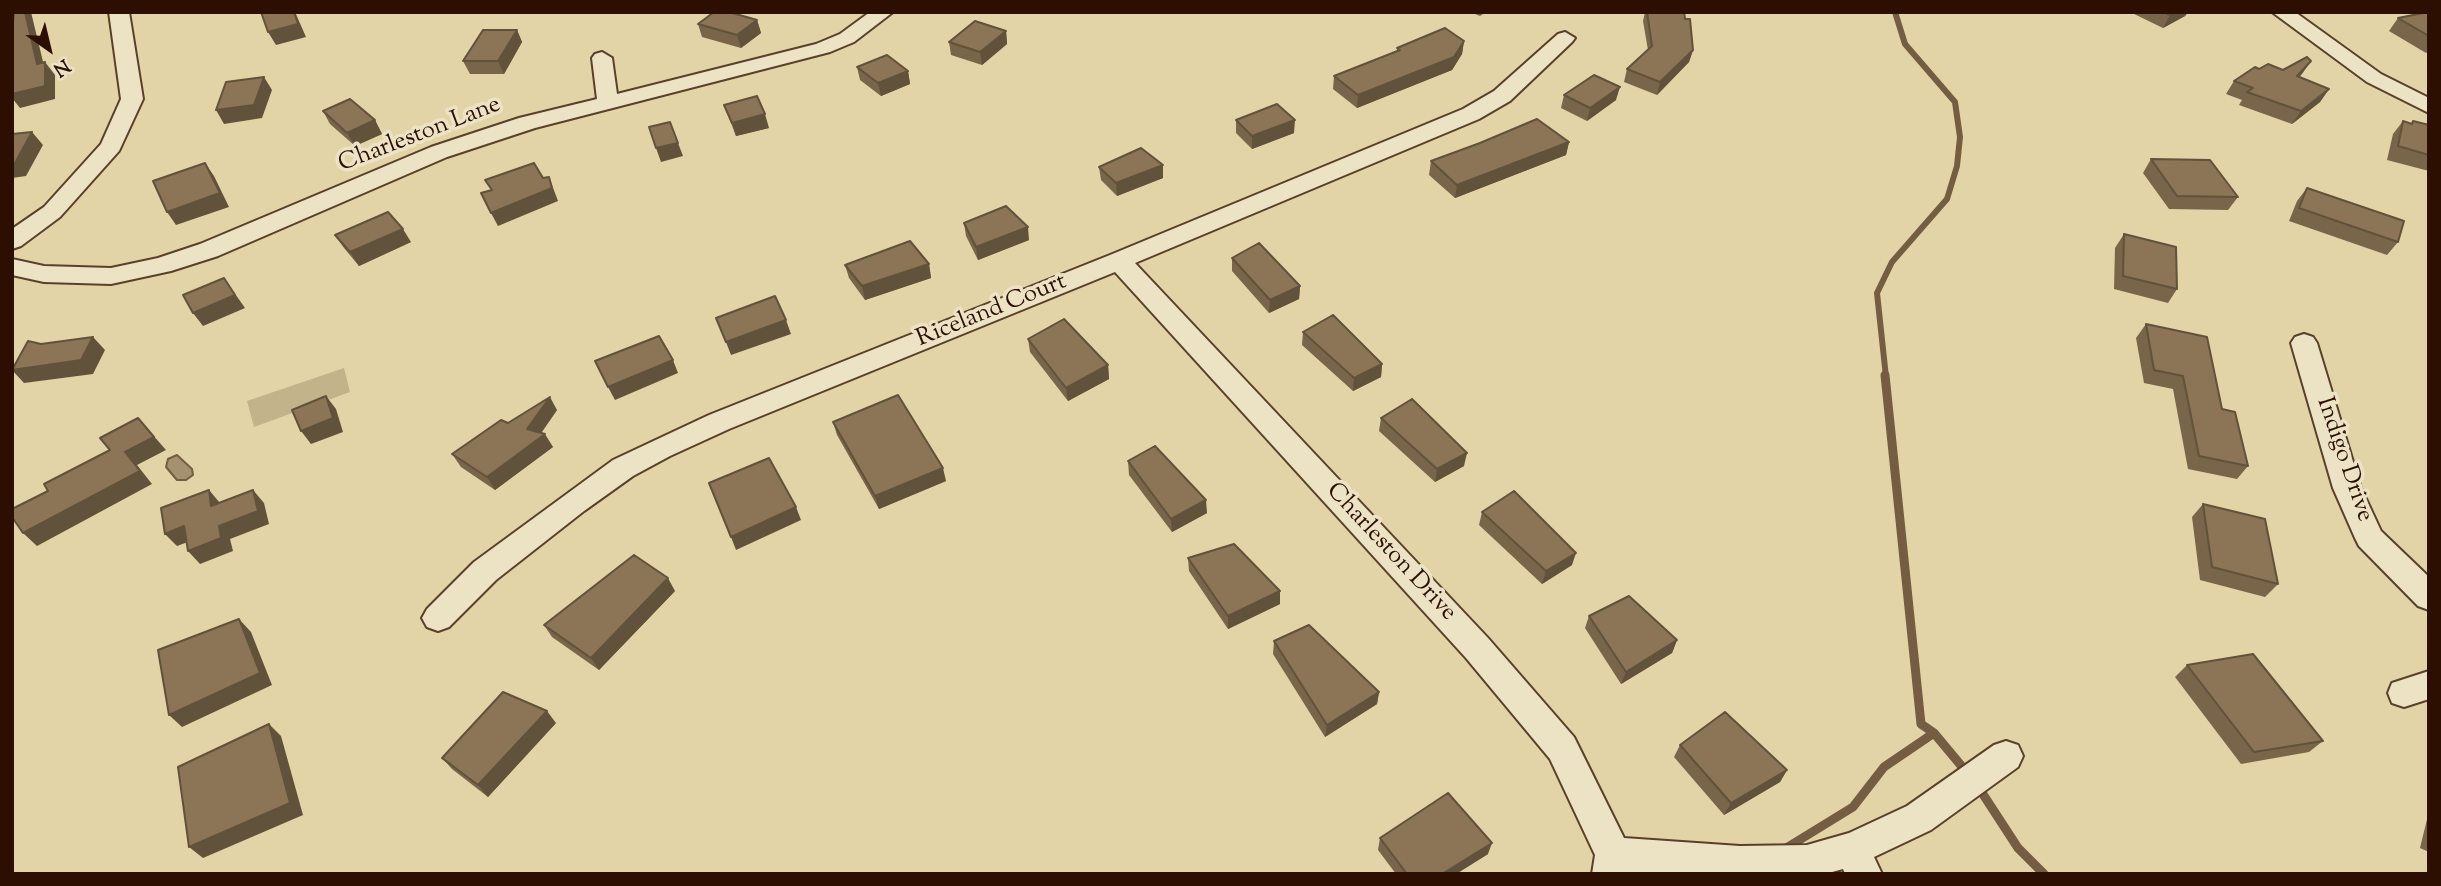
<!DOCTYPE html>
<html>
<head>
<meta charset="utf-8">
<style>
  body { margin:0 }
  #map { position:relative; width:2441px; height:886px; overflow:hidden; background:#e2d4a6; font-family:"Sorts Mill Goudy",serif }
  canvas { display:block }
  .frame { position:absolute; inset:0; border:14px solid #2c0f00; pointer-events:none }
  .north { position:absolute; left:14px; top:14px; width:70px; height:70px; -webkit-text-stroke:5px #ece3c5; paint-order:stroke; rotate:146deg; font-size:19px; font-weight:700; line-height:28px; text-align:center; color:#2c0f00 }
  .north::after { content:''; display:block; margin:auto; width:24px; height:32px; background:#2c0f00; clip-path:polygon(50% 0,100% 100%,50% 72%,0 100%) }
</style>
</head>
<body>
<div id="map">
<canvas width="2441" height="886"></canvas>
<div class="frame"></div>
<div class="north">N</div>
</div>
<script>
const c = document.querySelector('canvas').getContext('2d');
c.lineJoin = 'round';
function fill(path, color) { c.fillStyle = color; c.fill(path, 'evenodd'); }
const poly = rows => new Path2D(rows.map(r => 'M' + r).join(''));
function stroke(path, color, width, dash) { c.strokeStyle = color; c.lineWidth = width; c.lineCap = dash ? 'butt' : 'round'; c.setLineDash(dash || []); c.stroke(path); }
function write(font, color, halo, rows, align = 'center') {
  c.font = font + ' "Sorts Mill Goudy",serif'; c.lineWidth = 7; c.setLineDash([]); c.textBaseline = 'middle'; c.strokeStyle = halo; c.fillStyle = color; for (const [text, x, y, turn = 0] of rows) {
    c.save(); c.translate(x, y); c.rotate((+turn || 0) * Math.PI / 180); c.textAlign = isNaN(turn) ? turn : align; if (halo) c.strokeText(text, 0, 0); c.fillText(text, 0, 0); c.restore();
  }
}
const green = poly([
  [344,368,350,392,254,427,247,401]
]);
const water = poly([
  [177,455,192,469,193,475,186,480,177,480,166,467,168,459,177,455]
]);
const streamFar1 = poly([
  [1886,377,1877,293,1892,262,1947,199,1957,166,1960,137,1955,102,1905,44,1895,12]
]);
const stream = poly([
  [1885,375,1921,724,1934,733,1969,775],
  [1977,785,2018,848,2044,874],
  [1783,850,1853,807,1884,767,1934,733]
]);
const minor = poly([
  [109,12,129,12,143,99,119,151,60,217,21,246,12,249,12,229,44,207,101,144,121,99,109,12],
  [870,12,893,12,854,42,830,52,535,128,447,157,218,256,171,271,111,284,44,282,12,275,12,259,44,266,111,268,158,258,200,244,431,147,519,118,597,99,592,58,595,54,602,52,612,58,617,94,816,44,840,34,870,12],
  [2272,12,2295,12,2381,74,2429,98,2429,113,2367,82,2272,12],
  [1565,32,1575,38,1572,42,1510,101,1479,119,1135,263,1488,638,1574,737,1624,838,1740,846,1807,845,1849,833,1907,806,1994,745,2006,741,2018,745,2023,756,2018,767,1931,830,1874,857,1882,874,1845,874,1843,869,1825,874,1592,874,1595,855,1550,759,1466,658,1115,272,729,429,670,456,633,476,584,511,496,580,449,627,438,631,427,627,422,618,427,609,474,562,613,460,709,415,1110,255,1463,109,1494,91,1558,34,1565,32],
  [2304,334,2313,337,2317,343,2361,488,2381,531,2429,577,2429,610,2418,606,2359,546,2355,538,2333,488,2291,343,2295,337,2304,334],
  [2429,671,2429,699,2404,707,2392,703,2388,693,2392,683,2429,671]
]);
const wall = poly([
  [1470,12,1486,12,1480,16],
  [1645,12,1684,12,1693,50,1689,62,1657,95,1624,82,1627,69,1648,50,1643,21],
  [2130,12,2188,12,2185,16,2163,28],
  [2429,12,2429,50,2426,53,2389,31,2398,18],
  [757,20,761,33,741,48,702,37,698,24],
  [517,30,522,42,504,74,470,74,463,61],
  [1006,31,1007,44,982,65,951,55,949,42],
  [1464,41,1462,54,1452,70,1357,108,1333,89,1334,76,1397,52,1397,48],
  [2311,61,2299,77,2329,89,2320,102,2292,124,2239,105,2242,100,2226,94,2234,81,2259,69,2283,70],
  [857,67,908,71,910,84,881,96,860,80],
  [1564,95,1616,100,1587,121,1561,108],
  [724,105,769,128,736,136],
  [323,111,375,120,382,134,355,146,330,124],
  [1236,120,1294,133,1252,149,1236,133],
  [2403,121,2411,124,2413,121,2429,125,2429,171,2387,160,2393,134],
  [1569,142,1566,155,1455,198,1429,175,1431,161],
  [2151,159,2238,197,2228,210,2169,209,2143,173],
  [1163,165,1163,178,1117,196,1101,180,1099,167],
  [2307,188,2398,242,2387,255,2289,221,2297,201],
  [964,223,1029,240,978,260,966,236],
  [2124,234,2177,289,2168,303,2114,289,2115,248],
  [335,235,411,242,359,266,344,248],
  [1232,258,1300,286,1299,299,1269,313,1232,271],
  [929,264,931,278,865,300,849,278,845,265],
  [2146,324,2222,409,2248,466,2237,479,2188,469,2173,389,2144,383,2136,338],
  [1303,332,1382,364,1381,377,1353,391,1302,345],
  [1028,339,1108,365,1109,379,1068,401,1030,352],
  [557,410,541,433,553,447,495,490,461,467,452,454,508,423],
  [1381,418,1464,466,1435,482,1379,431],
  [833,422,946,481,879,509,837,435],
  [1128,461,1207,513,1172,532,1129,475],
  [2203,504,2278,584,2265,597,2200,580,2192,517],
  [1482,512,1572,565,1542,584,1479,525],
  [1188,558,1280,591,1280,604,1228,629,1189,571],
  [675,591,599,670,552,637,544,625],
  [1589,616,1677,640,1672,653,1621,684,1585,628],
  [1274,641,1379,692,1377,704,1325,737,1273,654],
  [2187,665,2323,741,2309,752,2241,764,2175,677],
  [556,723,488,797,452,769,442,758],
  [1680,745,1787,770,1780,782,1724,815,1674,757],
  [2429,811,2429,852,2420,848],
  [1380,838,1488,854,1456,874,1396,874,1378,850]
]);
const shadedWall = poly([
  [25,12,31,12,45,70,45,62,55,75,55,99,20,108,12,98,12,94,37,64],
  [294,12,295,12,306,37,276,45,268,32],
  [2176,12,2188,12,2185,16,2163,28,2170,15],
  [757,20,761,33,741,48,737,35],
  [517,30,522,42,504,74,498,61],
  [1006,31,1007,44,982,65,980,52],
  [1464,41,1462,54,1452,70,1357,108,1358,95],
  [1693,50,1689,62,1657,95,1660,82],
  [2311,61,2302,74,2288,89,2297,76],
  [908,71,910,84,881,96,878,83],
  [264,77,272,90,262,118,224,124,216,110],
  [1620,87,1616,100,1587,121,1590,108],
  [2329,89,2320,102,2292,124,2301,111],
  [765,114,769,128,736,136,732,123],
  [375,120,382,134,355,146,347,133],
  [1295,120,1294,133,1252,149,1252,136],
  [32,132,43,145,26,176,12,178,12,163],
  [1569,142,1566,155,1455,198,1457,185],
  [678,143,683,156,661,162,656,148],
  [205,163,214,176,229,207,176,225,167,212],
  [1163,165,1163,178,1117,196,1116,183],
  [549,177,558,201,498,226,491,213],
  [1028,227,1029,240,978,260,976,247],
  [403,229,411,242,359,266,350,252],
  [929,264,931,278,865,300,862,286],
  [224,278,245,308,203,326,193,313],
  [1300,286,1299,299,1269,313,1270,300],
  [786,320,791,334,731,355,726,342],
  [93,337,105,350,93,374,24,383,12,370],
  [673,360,678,373,615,400,608,387],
  [1382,364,1381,377,1353,391,1354,378],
  [1108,365,1109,379,1068,401,1066,388],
  [326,396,336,409,343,432,311,444,301,431],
  [550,397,557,410,535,442,527,429],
  [138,418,166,450,137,465,152,484,37,546,23,533,125,452],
  [545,434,553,447,495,490,487,477],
  [1467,453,1464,466,1435,482,1437,469],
  [943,468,946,481,879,509,875,496],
  [209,490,220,503,211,506],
  [253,490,264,503,269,524,230,539,233,551,200,564,188,551,219,526],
  [1206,500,1207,513,1172,532,1171,519],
  [796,507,801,520,736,550,731,537],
  [184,526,196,539,177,546,165,534],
  [1576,553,1572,565,1542,584,1546,571],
  [668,578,675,591,599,670,591,658],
  [1280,591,1280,604,1228,629,1228,616],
  [239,619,251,632,272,685,182,727,169,715],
  [1677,640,1672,653,1621,684,1626,672],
  [1379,692,1377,704,1325,737,1327,725],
  [547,711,556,723,488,797,478,785],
  [269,724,281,736,303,815,203,858,189,847],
  [1787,770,1780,782,1724,815,1731,803],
  [1492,843,1488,854,1456,874,1442,874]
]);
const building = poly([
  [14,12,25,12,37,64,45,62,45,86,12,94,12,23,13,23,14,12],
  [261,12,294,12,298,24,268,32,261,12],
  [714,12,729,12,757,20,737,35,698,24,714,12],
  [1647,12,1684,12,1685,19,1690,19,1693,50,1660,82,1627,69,1652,46,1647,12],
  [2164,12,2176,12,2170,15,2164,12],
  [2429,12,2429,36,2398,18,2428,12,2429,12],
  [975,21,1006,31,980,52,949,42,975,21],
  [1445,28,1464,41,1454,57,1358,95,1334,76,1400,50,1397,48,1445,28],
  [483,30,517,30,498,61,463,61,483,30],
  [887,55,908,71,878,83,857,67,887,55],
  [2307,57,2311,61,2297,76,2329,89,2301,111,2247,92,2253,88,2234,81,2255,67,2259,69,2268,64,2283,70,2307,57],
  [1594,75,1620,87,1590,108,1564,95,1594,75],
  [264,77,254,105,216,110,226,82,264,77],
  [757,96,765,114,732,123,724,105,757,96],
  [350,99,375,120,347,133,323,111,350,99],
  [1277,104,1295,120,1252,136,1236,120,1277,104],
  [1537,119,1569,142,1457,185,1431,161,1480,143,1537,119],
  [2403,121,2412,124,2413,121,2429,125,2429,155,2398,146,2403,121],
  [670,122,678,143,656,148,649,127,670,122],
  [32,132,15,163,12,163,12,134,32,132],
  [1141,148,1163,165,1116,183,1099,167,1141,148],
  [2151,159,2210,160,2238,197,2177,196,2151,159],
  [205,163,220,193,167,212,153,181,205,163],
  [534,163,543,178,549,177,552,188,491,213,481,193,492,190,485,180,534,163],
  [2307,188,2404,221,2398,242,2299,208,2307,188],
  [1006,206,1028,227,976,247,964,223,1006,206],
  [388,212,403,229,350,252,335,235,388,212],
  [2124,234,2176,247,2177,289,2123,276,2124,234],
  [910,241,929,264,862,286,845,265,910,241],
  [1259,243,1300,286,1270,300,1232,258,1259,243],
  [224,278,235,295,193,313,183,295,224,278],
  [775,296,786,320,726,342,716,318,775,296],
  [1333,315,1382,364,1354,378,1303,332,1333,315],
  [1064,319,1108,365,1066,388,1028,339,1064,319],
  [2146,324,2207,337,2222,409,2235,412,2248,466,2199,456,2183,376,2154,370,2146,324],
  [659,336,673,360,608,387,595,361,659,336],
  [93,337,81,360,12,370,28,341,41,344,93,337],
  [898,395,943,468,875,496,833,422,898,395],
  [326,396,333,418,301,431,292,410,326,396],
  [550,397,527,429,545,434,487,477,452,454,501,420,508,423,550,397],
  [1412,399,1467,453,1437,469,1381,418,1412,399],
  [138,418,154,437,125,452,140,471,23,533,12,517,12,509,48,491,44,484,110,450,100,438,138,418],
  [1155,446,1206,500,1171,519,1128,461,1155,446],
  [769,458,796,507,731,537,709,483,769,458],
  [209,490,211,506,253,490,258,511,219,526,221,538,188,551,184,526,165,534,161,508,209,490],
  [1514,491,1576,553,1546,571,1482,512,1514,491],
  [2203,504,2265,519,2278,584,2212,567,2203,504],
  [1234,544,1280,591,1228,616,1188,558,1234,544],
  [634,555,668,578,591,658,544,625,634,555],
  [1629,596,1677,640,1626,672,1589,616,1629,596],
  [239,619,260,673,169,715,158,650,239,619],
  [1309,625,1379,692,1327,725,1274,641,1309,625],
  [2253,654,2323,741,2254,752,2187,665,2253,654],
  [503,692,547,711,478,785,442,758,503,692],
  [1725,712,1787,770,1731,803,1680,745,1725,712],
  [269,724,290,803,189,847,178,767,269,724],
  [1448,793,1492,843,1442,874,1407,874,1380,838,1448,793]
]);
const streetNames = [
  ["Charleston Lane",420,136,-21],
  ["Riceland Court",992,312,-22],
  ["Indigo Drive",2343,460,71],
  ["Charleston Drive",1390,553,47]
];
fill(green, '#c3b38a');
fill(water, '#a4916e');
stroke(water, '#745d42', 2);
stroke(streamFar1, '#745d42', 6);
stroke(stream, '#745d42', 9);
stroke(minor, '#5a402a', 4);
fill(minor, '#ece3c5');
fill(wall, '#78654a');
fill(shadedWall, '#61523c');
fill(building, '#8b7556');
stroke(building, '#61523c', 2);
write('24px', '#2c0f00', '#ece3c5', streetNames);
</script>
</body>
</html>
